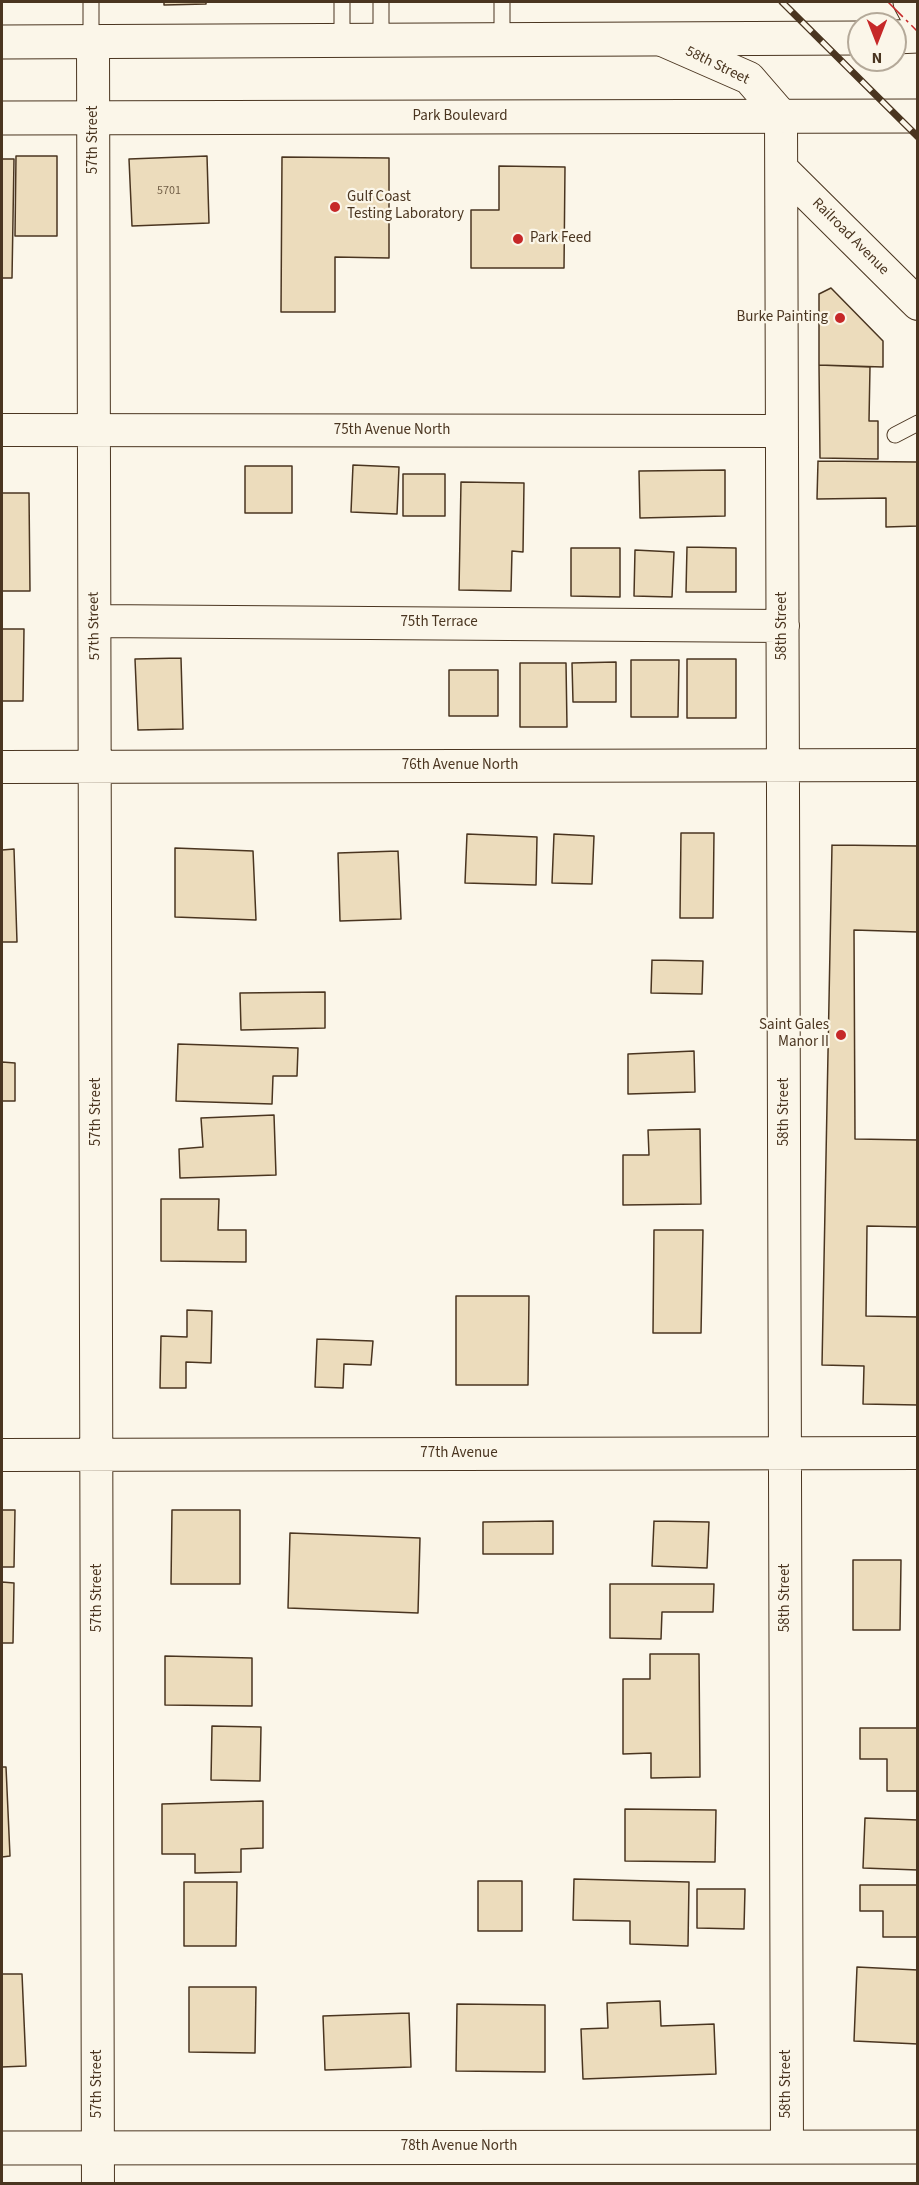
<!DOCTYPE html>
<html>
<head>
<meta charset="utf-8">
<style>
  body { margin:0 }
  #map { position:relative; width:919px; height:2185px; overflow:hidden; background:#fbf6e9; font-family:"Source Sans 3",sans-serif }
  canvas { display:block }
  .frame { position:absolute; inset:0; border:3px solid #4a3520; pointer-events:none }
  .north { position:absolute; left:847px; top:12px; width:60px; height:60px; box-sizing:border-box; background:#fbf6e9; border:2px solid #b4a999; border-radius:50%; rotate:180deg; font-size:16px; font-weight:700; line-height:24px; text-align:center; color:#4a3520 }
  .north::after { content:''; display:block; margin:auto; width:21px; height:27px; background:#c62828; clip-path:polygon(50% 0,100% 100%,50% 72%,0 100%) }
</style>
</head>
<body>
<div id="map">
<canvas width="919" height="2185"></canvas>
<div class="frame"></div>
<div class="north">N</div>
</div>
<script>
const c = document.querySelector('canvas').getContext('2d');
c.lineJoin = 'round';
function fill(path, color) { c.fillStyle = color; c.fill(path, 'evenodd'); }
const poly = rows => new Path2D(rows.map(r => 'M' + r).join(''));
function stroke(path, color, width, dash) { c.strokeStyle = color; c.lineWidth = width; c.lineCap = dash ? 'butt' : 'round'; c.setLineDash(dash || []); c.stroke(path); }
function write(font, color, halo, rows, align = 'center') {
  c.font = font + ' "Source Sans 3",sans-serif'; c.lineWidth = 4.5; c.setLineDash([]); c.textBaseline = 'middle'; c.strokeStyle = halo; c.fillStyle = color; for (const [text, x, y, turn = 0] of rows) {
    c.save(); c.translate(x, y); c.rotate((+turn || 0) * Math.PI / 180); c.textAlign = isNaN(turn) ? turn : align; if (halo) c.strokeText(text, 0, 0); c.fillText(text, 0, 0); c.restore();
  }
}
const building = poly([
  [164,2,206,2,206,4,164,5,164,2],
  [16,156,57,156,57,236,15,236,16,156],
  [207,156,209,223,132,226,129,159,207,156],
  [282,157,389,158,389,258,335,257,335,312,281,312,282,157],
  [2,159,14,159,12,278,2,278,2,159],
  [499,166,565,167,564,268,471,268,471,210,499,210,499,166],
  [831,288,883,341,883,367,819,365,819,294,831,288],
  [819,365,870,367,869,421,878,421,878,459,820,458,819,365],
  [818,461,918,462,918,526,886,527,886,498,817,499,818,461],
  [353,465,399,467,397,514,351,512,353,465],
  [245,466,292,466,292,513,245,513,245,466],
  [725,470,725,516,640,518,639,471,725,470],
  [403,474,445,474,445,516,403,516,403,474],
  [461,482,524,483,523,552,512,551,511,591,459,590,461,482],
  [2,493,29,493,30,591,2,591,2,493],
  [687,547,736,548,736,592,686,592,687,547],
  [571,548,620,548,620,597,571,596,571,548],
  [635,550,674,552,672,597,634,596,635,550],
  [2,629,24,629,23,701,2,701,2,629],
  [181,658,183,729,138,730,135,659,181,658],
  [687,659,736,659,736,718,687,718,687,659],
  [631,660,679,660,678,717,631,717,631,660],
  [616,662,616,702,573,702,572,663,616,662],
  [520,663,566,663,567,727,520,727,520,663],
  [449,670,498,670,498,716,449,716,449,670],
  [681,833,714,833,713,918,680,918,681,833],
  [467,834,537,837,536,885,465,883,467,834],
  [554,834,594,836,592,884,552,883,554,834],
  [832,845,918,846,918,932,854,930,855,1139,918,1140,918,1227,867,1226,866,1316,918,1317,918,1405,863,1404,864,1366,822,1365,832,845],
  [175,848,253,851,256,920,175,917,175,848],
  [14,849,17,942,2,942,2,850,14,849],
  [398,851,401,919,340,921,338,853,398,851],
  [652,960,703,961,702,994,651,993,652,960],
  [325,992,325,1028,241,1030,240,993,325,992],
  [178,1044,298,1048,297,1076,273,1076,272,1104,176,1101,178,1044],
  [694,1051,695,1092,628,1094,628,1054,694,1051],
  [2,1062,15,1063,15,1101,2,1101,2,1062],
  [274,1115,276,1175,180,1178,179,1149,203,1147,201,1118,274,1115],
  [700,1129,701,1204,623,1205,623,1155,649,1155,648,1130,700,1129],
  [161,1199,219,1199,218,1230,246,1230,246,1262,161,1261,161,1199],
  [654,1230,703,1230,701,1333,653,1333,654,1230],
  [456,1296,529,1296,528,1385,456,1385,456,1296],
  [187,1310,212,1311,211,1363,186,1362,186,1388,160,1388,161,1336,187,1337,187,1310],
  [317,1339,373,1341,371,1365,344,1364,343,1388,315,1387,317,1339],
  [2,1510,15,1510,14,1567,2,1567,2,1510],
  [172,1510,240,1510,240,1584,171,1584,172,1510],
  [553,1521,553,1554,483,1554,483,1522,553,1521],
  [654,1521,709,1522,707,1568,652,1566,654,1521],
  [290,1533,420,1538,418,1613,288,1608,290,1533],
  [853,1560,901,1560,900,1630,853,1630,853,1560],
  [2,1582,14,1583,13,1643,2,1643,2,1582],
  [610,1584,714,1584,713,1612,662,1612,661,1639,610,1638,610,1584],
  [650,1654,699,1654,700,1777,651,1778,651,1753,623,1754,623,1679,650,1679,650,1654],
  [165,1656,252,1658,252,1706,165,1705,165,1656],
  [212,1726,261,1727,260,1781,211,1780,212,1726],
  [860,1728,918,1728,918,1791,887,1791,887,1759,860,1759,860,1728],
  [2,1767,6,1767,10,1856,2,1857,2,1767],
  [263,1801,263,1848,241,1849,241,1872,195,1873,195,1854,162,1854,162,1804,263,1801],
  [625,1809,716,1810,715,1862,625,1861,625,1809],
  [865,1818,918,1820,918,1870,863,1868,865,1818],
  [574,1879,689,1882,688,1946,630,1944,630,1921,573,1920,574,1879],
  [478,1881,522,1881,522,1931,478,1931,478,1881],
  [184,1882,237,1882,236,1946,184,1946,184,1882],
  [860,1885,918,1885,918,1937,883,1937,883,1911,860,1911,860,1885],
  [697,1889,745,1889,744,1929,697,1928,697,1889],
  [857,1967,918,1970,918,2044,854,2041,857,1967],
  [2,1974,22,1974,26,2066,2,2067,2,1974],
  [189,1987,256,1987,255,2053,189,2052,189,1987],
  [660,2001,661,2026,714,2024,716,2074,583,2079,581,2029,608,2028,607,2003,660,2001],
  [457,2004,545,2005,545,2072,456,2071,457,2004],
  [409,2013,411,2067,325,2070,323,2016,409,2013]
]);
const service = poly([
  [91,2,91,41],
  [342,2,342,41],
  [381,2,381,40],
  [502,40,502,2],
  [895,435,918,423]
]);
const minor = poly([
  [660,39,749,78,781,115,787,2146],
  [93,41,98,2184],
  [783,170,918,304],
  [2,430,782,431],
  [95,621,783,626],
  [2,767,918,765],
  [2,1455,918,1453]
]);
const tertiary = poly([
  [910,2,918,17],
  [2,2148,918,2147]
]);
const primary = poly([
  [895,37,918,36],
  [2,42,859,38],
  [2,118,918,116]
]);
const rail = poly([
  [782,2,918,137]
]);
const power = poly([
  [888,2,918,32]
]);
const markers = [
  [335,207,6,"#c62828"],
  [518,239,6,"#c62828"],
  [840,318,6,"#c62828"],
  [841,1035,6,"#c62828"]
];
const numberNames = [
  ["5701",169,191]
];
const streetNames = [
  ["58th Street",717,66,26],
  ["Park Boulevard",460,117],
  ["57th Street",94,140,-90],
  ["Railroad Avenue",850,237,45],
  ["75th Avenue North",392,431],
  ["75th Terrace",439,623],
  ["57th Street",95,626,-91],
  ["58th Street",783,626,-90],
  ["76th Avenue North",460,766],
  ["57th Street",97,1112,-90],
  ["58th Street",785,1112,-90],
  ["77th Avenue",459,1454],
  ["57th Street",98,1598,-90],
  ["58th Street",786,1598,-90],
  ["57th Street",98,2084,-90],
  ["58th Street",787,2084,-90],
  ["78th Avenue North",459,2147]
];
const poiNames = [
  ["Gulf Coast",347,198],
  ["Testing Laboratory",347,215],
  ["Park Feed",530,239],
  ["Burke Painting",828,318,"right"],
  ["Saint Gales",829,1026,"right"],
  ["Manor II",829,1043,"right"]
];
fill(building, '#ecdcbc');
stroke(building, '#4a3520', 1.5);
stroke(service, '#4a3520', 17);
stroke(minor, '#4a3520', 34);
stroke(tertiary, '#4a3520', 35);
stroke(primary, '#4a3520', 35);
stroke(service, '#fbf6e9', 15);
stroke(minor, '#fbf6e9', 32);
stroke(tertiary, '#fbf6e9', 33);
stroke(primary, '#fbf6e9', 33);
stroke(rail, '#4a3520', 7);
stroke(rail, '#fbf6e9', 4.5, [14]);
stroke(power, '#c62828', 1.5, [21, 4.5, 3, 4.5]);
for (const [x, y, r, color] of markers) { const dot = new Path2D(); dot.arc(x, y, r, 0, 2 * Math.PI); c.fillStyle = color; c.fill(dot); stroke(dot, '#fbf6e9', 2); }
write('12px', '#725f47', null, numberNames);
write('15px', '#4a3520', '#fbf6e9', streetNames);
write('15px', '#4a3520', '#fbf6e9', poiNames, 'left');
</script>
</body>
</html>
